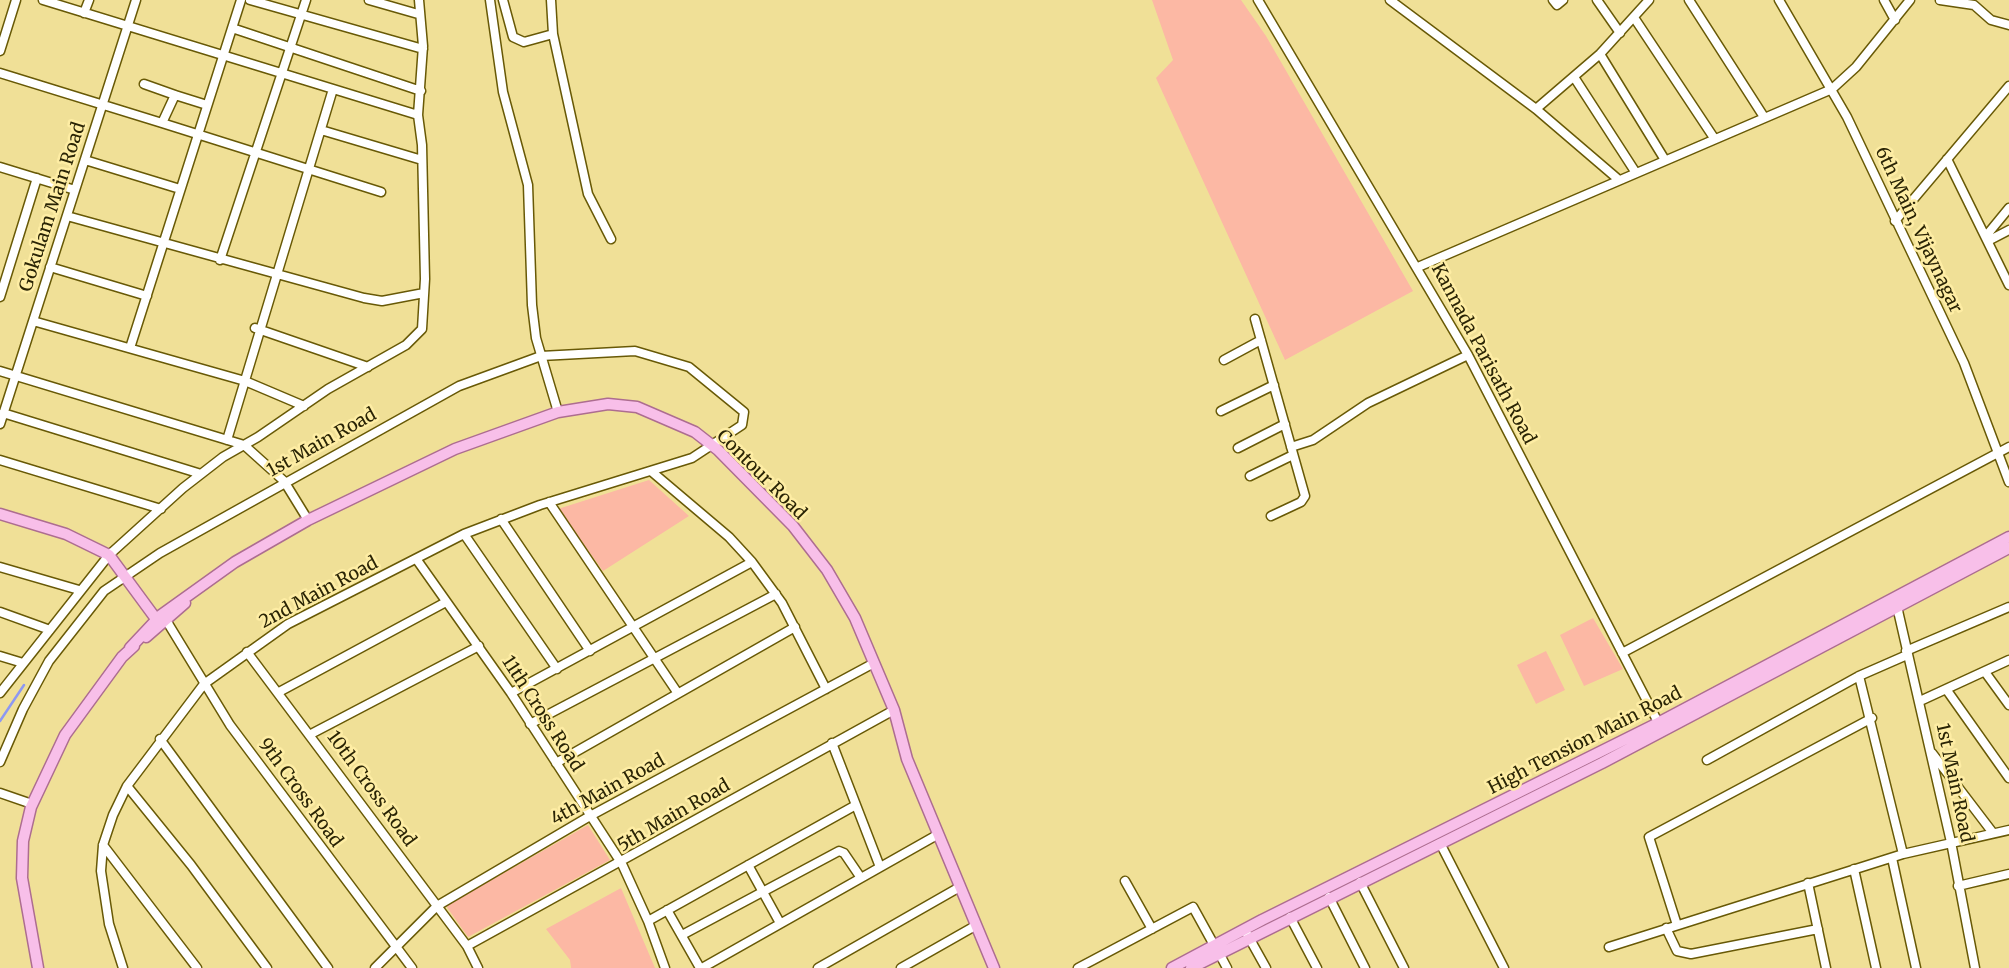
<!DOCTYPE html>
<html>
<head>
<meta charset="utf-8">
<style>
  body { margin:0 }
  canvas { display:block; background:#f0e097 }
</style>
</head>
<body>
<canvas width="2009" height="968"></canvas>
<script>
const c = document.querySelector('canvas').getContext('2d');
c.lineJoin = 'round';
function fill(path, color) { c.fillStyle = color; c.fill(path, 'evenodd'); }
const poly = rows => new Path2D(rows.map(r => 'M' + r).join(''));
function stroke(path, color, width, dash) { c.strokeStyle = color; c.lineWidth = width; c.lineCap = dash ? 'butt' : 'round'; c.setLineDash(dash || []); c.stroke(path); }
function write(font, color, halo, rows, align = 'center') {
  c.font = font + ' Merriweather,serif'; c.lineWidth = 5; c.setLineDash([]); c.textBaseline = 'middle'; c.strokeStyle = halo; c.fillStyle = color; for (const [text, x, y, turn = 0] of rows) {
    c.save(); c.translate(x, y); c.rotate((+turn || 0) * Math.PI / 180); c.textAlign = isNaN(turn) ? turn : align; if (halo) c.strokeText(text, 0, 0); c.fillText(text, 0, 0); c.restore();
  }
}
const green = poly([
  [1152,0,1241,0,1266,36,1413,291,1285,360,1156,78,1173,60],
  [649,480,689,516,603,571,558,509],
  [1593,618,1623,669,1584,686,1560,635],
  [1546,651,1565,690,1536,704,1517,665],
  [588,825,610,860,468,937,446,906],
  [621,888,655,968,571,968,570,960,546,929]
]);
const stream = poly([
  [0,721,24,685]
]);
const minor = poly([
  [43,0,418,115],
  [250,0,423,49],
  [369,0,418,14],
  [490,0,503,92,528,185,532,305,536,338,558,412],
  [503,0,513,37,524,42,553,34],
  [551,0,553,34,588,194,611,239],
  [1258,0,1468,355,1660,726],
  [1390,0,1536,109,1619,180],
  [1553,0,1557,5,1563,0],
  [1597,0,1620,33],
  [1689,0,1764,117],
  [1779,0,1847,117,1964,363,2009,482],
  [1884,0,1895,20],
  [1940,0,1974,5,1991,20,2009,25],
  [84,13,89,0],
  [1635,19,1714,138],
  [232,28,421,91],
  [0,51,16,0],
  [1600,54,1665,160],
  [0,73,162,123,175,95,144,84],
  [1574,77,1636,173],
  [175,95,207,105],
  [1536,109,1600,54,1649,0],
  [162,123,381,192],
  [321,130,422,160],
  [1947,159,2009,285],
  [85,160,180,189],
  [0,167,75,190],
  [67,216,364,298,382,301,424,293],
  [1895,221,2009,86],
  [1986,236,2009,208],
  [1988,241,2009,230],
  [220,260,306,0],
  [50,267,147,296],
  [1418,267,1832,89,1856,67,1910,0],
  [0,297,37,178],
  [1255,319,1305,496,1301,502,1271,516],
  [33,321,245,381,304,406],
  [255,328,368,367],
  [130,348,241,0],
  [1224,360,1261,340],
  [0,371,244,445,284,481,308,520],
  [1221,411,1274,385],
  [3,413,201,474],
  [0,424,136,0],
  [227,440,333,89],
  [1291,447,1313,440,1368,403,1468,355],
  [1238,448,1285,424],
  [0,460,161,509],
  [651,471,729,537,752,562,782,603,826,689],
  [1250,476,1293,455],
  [549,502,677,692],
  [501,519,590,651],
  [464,534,557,669],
  [417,560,511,693,622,864,648,921,665,968],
  [0,567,79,590],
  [1896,602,1951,842,1975,968],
  [0,612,50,630],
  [166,620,230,725,412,968],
  [1906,651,2009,607],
  [247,652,467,946,478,968],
  [1622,653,2009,447],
  [0,656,23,663],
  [1985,672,2009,705],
  [1859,676,1903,854],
  [1946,689,2009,778],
  [279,692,446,602],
  [0,693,109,555,183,488,223,457,258,437,328,389,406,345,422,329,425,279,422,145,418,115,423,46,419,0],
  [511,693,752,562],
  [1920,701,2009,660],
  [530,724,776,594],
  [311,734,479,646],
  [160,739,328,968],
  [832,743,880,867],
  [1932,753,1993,833],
  [1707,760,1859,676,1907,655],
  [0,762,23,709,49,661,104,591,160,553,459,386,541,356,635,351,689,367,744,412,742,425,692,458,540,505,464,534,288,624,204,684,127,786,113,815,103,845,101,871,109,924,123,968],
  [556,763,795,627],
  [127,786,191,865,267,968],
  [0,793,32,804],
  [1440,843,1504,968],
  [103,845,197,968],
  [1892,858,1916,968],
  [748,865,780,923],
  [1854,869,1876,968],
  [1125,881,1152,929],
  [1360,882,1404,968],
  [1808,883,1826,968],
  [1958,886,2009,874],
  [1329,897,1365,968],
  [667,910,700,968],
  [1290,917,1317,968],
  [648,921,856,805],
  [1677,925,1649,837,1872,718],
  [1666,928,1677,951,1691,954,1818,929],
  [1247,934,1266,968],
  [682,935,839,851,844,853,861,878],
  [467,946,894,710],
  [1609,947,1903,854,2009,830],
  [1219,953,1227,968],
  [375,968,437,906,590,816,874,663],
  [702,968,937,835],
  [818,968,958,888],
  [901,968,975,926],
  [1078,968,1193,907,1214,945]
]);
const major = poly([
  [0,514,66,534,109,555,159,623],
  [146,637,185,603],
  [130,648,161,615,235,562,308,520,455,449,558,412,608,404,637,407,695,432,718,450,793,526,827,570,855,618,894,710,907,759,994,968],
  [38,968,22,878,23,841,31,807,65,735,122,657,134,646],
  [1172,968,1262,920,1658,723,2009,537],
  [1191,968,1602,763,2009,548]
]);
const streetNames = [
  ["Gokulam Main Road",53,207,-72],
  ["6th Main, Vijaynagar",1918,230,65],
  ["Kannada Parisath Road",1483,354,62],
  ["1st Main Road",322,443,-29],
  ["Contour Road",761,475,45],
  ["2nd Main Road",319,593,-28],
  ["11th Cross Road",542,714,57],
  ["High Tension Main Road",1585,741,-27],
  ["1st Main Road",1954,783,78],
  ["10th Cross Road",371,789,54],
  ["4th Main Road",608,790,-29],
  ["9th Cross Road",300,793,54],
  ["5th Main Road",674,816,-30]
];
fill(green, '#fcb8a4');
stroke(stream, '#8d98f2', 2.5);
stroke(minor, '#685906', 11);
stroke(major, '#ad6d90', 13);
stroke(minor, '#fff', 8);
stroke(major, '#f8bfe9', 10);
write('18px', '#2a2405', '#feeda4', streetNames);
</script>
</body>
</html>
